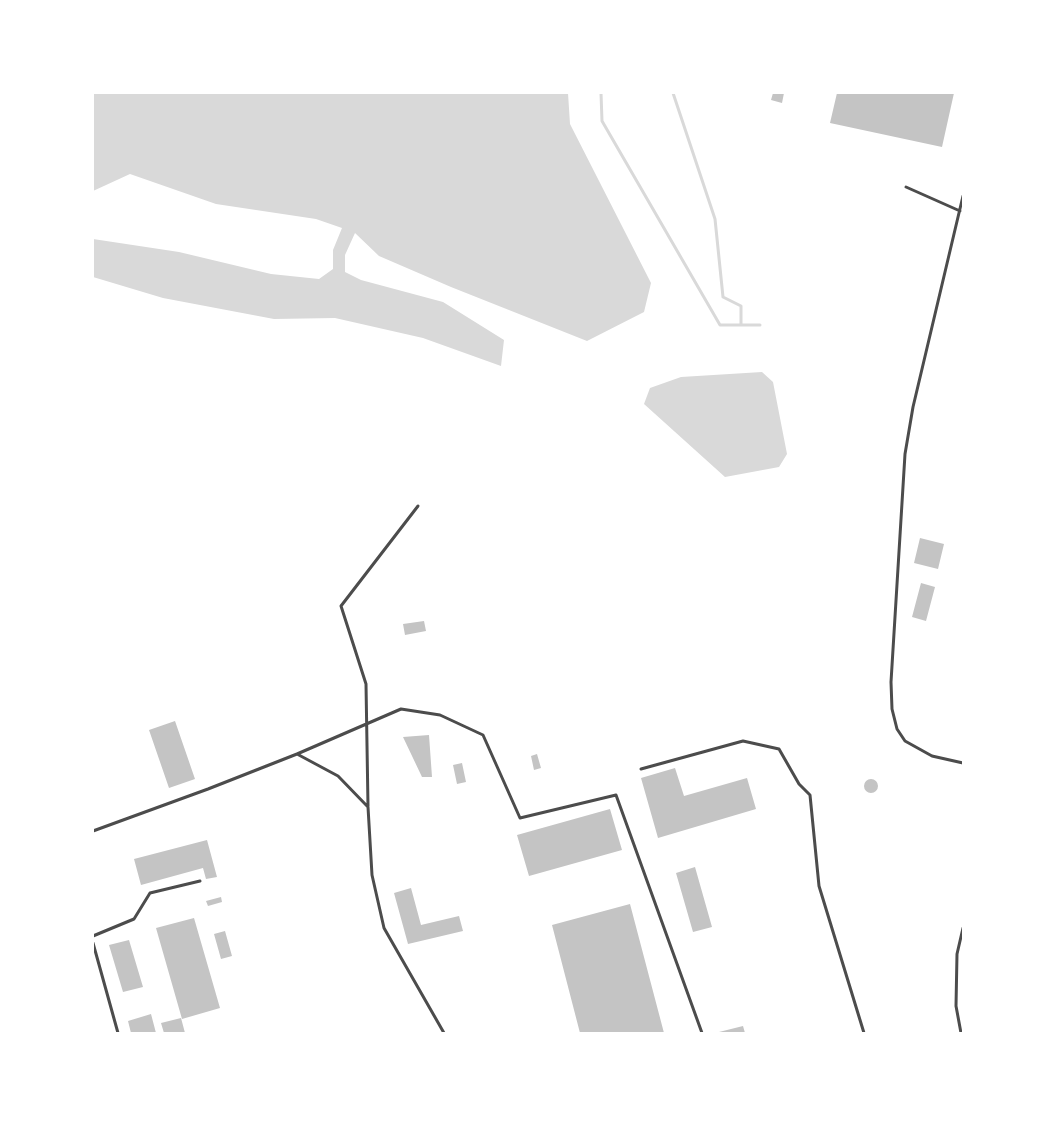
<!DOCTYPE html>
<html>
<head>
<meta charset="utf-8">
<style>
  body { margin:0 }
  #map { position:relative; width:1056px; height:1126px; overflow:hidden; background:#fff; font-family:"Exo 2",sans-serif }
  canvas { display:block }
  .frame { position:absolute; inset:0; border:94px solid #fff; pointer-events:none }
</style>
</head>
<body>
<div id="map">
<canvas width="1056" height="1126"></canvas>
<div class="frame"></div>
</div>
<script>
const c = document.querySelector('canvas').getContext('2d');
c.lineJoin = 'round';
function fill(path, color) { c.fillStyle = color; c.fill(path, 'evenodd'); }
const poly = rows => new Path2D(rows.map(r => 'M' + r).join(''));
function stroke(path, color, width, dash) { c.strokeStyle = color; c.lineWidth = width; c.lineCap = dash ? 'butt' : 'round'; c.setLineDash(dash || []); c.stroke(path); }
const water = poly([
  [93,93,568,93,570,124,651,283,644,312,587,341,451,287,379,256,355,233,345,255,345,272,361,280,443,302,504,340,501,366,423,338,335,318,274,319,163,298,93,277,93,239,179,252,271,274,319,279,333,269,333,250,342,228,316,219,216,204,130,174,93,191],
  [762,372,773,382,787,454,779,467,725,477,644,404,650,388,681,377]
]);
const stream = poly([
  [601,93,602,121,720,325,760,325],
  [673,93,715,219,723,297,741,306,741,325]
]);
const building = poly([
  [773,93,784,93,782,103,771,100],
  [837,93,954,93,942,147,830,123],
  [920,538,944,544,938,569,914,563],
  [921,583,935,587,926,621,912,617],
  [424,621,426,631,405,635,403,624],
  [175,721,195,779,169,788,149,730],
  [429,735,432,777,422,777,403,737],
  [537,754,541,768,534,770,531,756],
  [462,763,466,782,457,784,453,765],
  [675,768,684,796,747,778,756,809,658,838,641,778],
  '864 786a7 7 0 1 1 14 0a7 7 0 1 1-14 0Z',
  [610,809,622,850,529,876,517,835],
  [207,840,217,877,206,879,203,868,141,885,134,859],
  [695,867,712,927,693,932,676,873],
  [411,888,421,925,459,916,463,931,408,944,394,893],
  [221,897,222,902,208,906,206,901],
  [630,904,664,1033,580,1033,552,925],
  [194,918,220,1008,182,1019,156,928],
  [225,931,232,956,221,959,214,934],
  [129,940,143,987,123,992,109,945],
  [151,1014,156,1033,131,1033,128,1021],
  [181,1018,185,1033,164,1033,161,1023],
  [743,1026,745,1033,719,1033,719,1032]
]);
const service = poly([
  [906,187,960,211],
  [963,196,913,407,905,454,891,682,892,709,897,729,905,741,932,756,963,763],
  [297,754,401,709,440,715,483,735,520,818,616,795,702,1033],
  [641,769,743,741,779,749,799,784,810,795,819,886,864,1033],
  [368,806,366,684,341,606,418,506],
  [93,831,208,789,297,754,338,776,368,807,372,875,384,928,444,1033],
  [93,936,134,919,150,893,200,881],
  [93,943,118,1033],
  [961,1033,956,1006,957,954,963,928]
]);
fill(water, '#d9d9d9');
stroke(stream, '#d9d9d9', 3);
fill(building, '#c4c4c4');
stroke(service, '#4c4c4c', 3);
</script>
</body>
</html>
